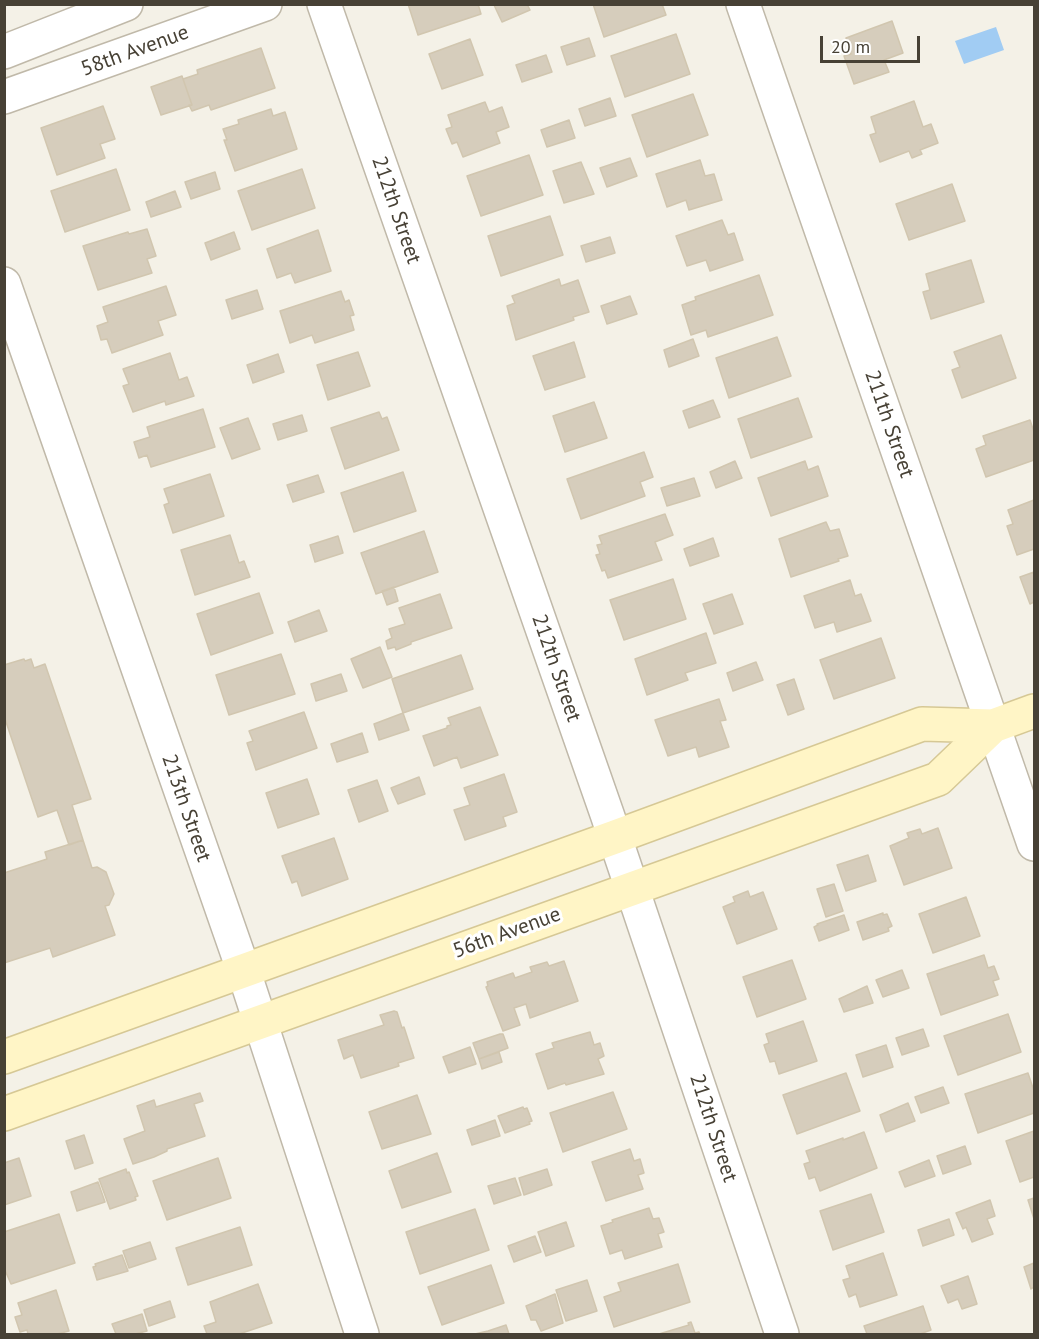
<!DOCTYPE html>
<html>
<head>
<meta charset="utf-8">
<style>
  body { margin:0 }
  #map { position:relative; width:1039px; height:1339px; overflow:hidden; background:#f4f1e7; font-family:"PT Sans",sans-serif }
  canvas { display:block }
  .frame { position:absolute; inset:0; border:6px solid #474135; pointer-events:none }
  .scale { position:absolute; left:820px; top:36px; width:100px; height:27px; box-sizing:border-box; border:3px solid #474135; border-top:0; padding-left:8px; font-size:18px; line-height:21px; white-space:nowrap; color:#474135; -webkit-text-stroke:4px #fff; paint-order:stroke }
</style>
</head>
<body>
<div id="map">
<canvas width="1039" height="1339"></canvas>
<div class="frame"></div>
<div class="scale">20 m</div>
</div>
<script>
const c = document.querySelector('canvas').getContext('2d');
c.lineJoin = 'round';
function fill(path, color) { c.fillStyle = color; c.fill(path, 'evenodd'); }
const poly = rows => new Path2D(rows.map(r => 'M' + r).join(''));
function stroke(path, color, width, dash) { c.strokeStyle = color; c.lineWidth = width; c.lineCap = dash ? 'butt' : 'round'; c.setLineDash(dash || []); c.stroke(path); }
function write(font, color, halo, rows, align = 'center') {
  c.font = font + ' "PT Sans",sans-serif'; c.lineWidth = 6; c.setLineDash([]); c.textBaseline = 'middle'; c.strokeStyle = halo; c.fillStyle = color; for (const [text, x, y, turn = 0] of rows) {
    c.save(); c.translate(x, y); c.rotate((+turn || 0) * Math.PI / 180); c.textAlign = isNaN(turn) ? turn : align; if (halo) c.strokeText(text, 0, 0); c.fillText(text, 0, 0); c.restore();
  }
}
const water = poly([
  [996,27,1004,50,964,64,955,41]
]);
const building = poly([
  [408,4,478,4,481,14,418,35,408,4],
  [496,4,527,4,530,10,502,22,494,5,496,4],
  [593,4,662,4,666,15,604,37,593,4],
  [892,21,903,53,884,60,889,72,854,84,844,56,851,54,846,38,892,21],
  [676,34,690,74,625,97,611,56,676,34],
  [589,38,595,56,567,65,561,47,589,38],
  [470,39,483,75,442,89,429,54,470,39],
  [261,48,275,88,211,110,209,105,192,111,189,105,192,105,183,79,198,74,197,70,261,48],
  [546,55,552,72,522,82,516,65,546,55],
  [182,76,192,105,161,115,151,87,182,76],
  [693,94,708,135,647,157,632,115,693,94],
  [610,98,616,116,585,126,579,109,610,98],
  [914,101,923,127,931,124,938,143,920,150,922,154,912,158,909,151,880,162,870,135,876,133,871,117,914,101],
  [485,102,489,112,502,107,509,127,496,132,500,143,463,157,457,142,452,144,446,129,452,127,448,115,485,102],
  [103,106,115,139,100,144,105,158,57,175,41,128,103,106],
  [271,109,273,116,285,112,297,149,235,171,224,140,227,140,223,129,239,124,238,120,271,109],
  [569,120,575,138,547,147,541,130,569,120],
  [529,155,543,195,481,216,467,176,529,155],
  [630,158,637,176,607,187,600,168,630,158],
  [700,160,705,176,714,174,722,200,689,210,686,200,667,207,656,174,700,160],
  [581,162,594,194,564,203,553,171,581,162],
  [116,169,130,210,65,232,51,191,116,169],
  [302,169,315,208,252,230,238,191,302,169],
  [215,172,220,189,191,199,185,182,215,172],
  [952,184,965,221,909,240,896,204,952,184],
  [175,191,181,207,151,217,146,202,175,191],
  [550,216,563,255,501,276,488,236,550,216],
  [722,220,728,235,734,233,743,260,710,271,706,260,687,266,676,236,722,220],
  [147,229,156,256,147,259,152,273,98,290,83,246,128,232,129,234,147,229],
  [318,230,331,271,295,283,291,273,277,278,267,249,318,230],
  [234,232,240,249,211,260,205,243,234,232],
  [610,237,615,253,586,262,581,246,610,237],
  [971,260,984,302,931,319,923,292,930,290,926,274,971,260],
  [759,275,773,315,708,337,706,330,691,335,682,305,696,300,695,297,759,275],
  [559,279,561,286,578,280,589,312,573,317,574,320,516,340,507,306,515,303,512,296,559,279],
  [166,286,176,315,158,321,163,335,112,353,107,339,101,340,97,326,108,322,103,307,166,286],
  [257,290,263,309,232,319,226,300,257,290],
  [341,291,345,302,349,300,354,315,350,316,354,330,315,343,312,335,290,343,280,311,341,291],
  [630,296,637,314,607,324,601,306,630,296],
  [1001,335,1016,378,962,398,952,370,960,367,954,352,1001,335],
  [777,337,791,376,729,398,716,358,777,337],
  [693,339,699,356,669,367,664,350,693,339],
  [574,342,585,377,545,390,533,356,574,342],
  [358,352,370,386,328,400,317,365,358,352],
  [170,353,179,380,187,377,194,396,166,405,165,401,133,412,123,386,129,384,123,369,170,353],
  [278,354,284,372,253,383,247,365,278,354],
  [798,398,812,437,751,458,738,419,798,398],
  [713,400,720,417,689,428,683,411,713,400],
  [594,402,607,438,565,452,553,416,594,402],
  [203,409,215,447,151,467,147,455,139,458,134,442,150,437,147,427,203,409],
  [379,412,382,419,387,417,399,450,345,469,331,428,379,412],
  [302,415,307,431,278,440,273,424,302,415],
  [248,418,260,449,232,459,220,428,248,418],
  [1030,420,1034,432,1034,460,986,477,976,449,986,445,983,436,1030,420],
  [644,452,653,477,640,482,645,496,581,519,567,479,644,452],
  [735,461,742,478,716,488,710,472,735,461],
  [805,461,808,470,818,466,828,496,771,516,758,478,805,461],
  [403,472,416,511,354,532,341,493,403,472],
  [210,474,224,516,173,533,164,505,169,503,164,489,210,474],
  [318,475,324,492,293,502,287,485,318,475],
  [694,478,700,496,667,506,661,488,694,478],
  [1034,500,1034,549,1017,555,1007,526,1013,524,1008,510,1034,500],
  [665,514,673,535,655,542,662,560,608,578,605,570,602,571,596,555,600,554,597,545,602,544,599,536,665,514],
  [826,522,830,531,839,529,848,556,838,559,839,561,791,577,779,539,826,522],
  [424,531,438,572,376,594,361,553,424,531],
  [230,535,239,563,244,561,250,577,195,595,181,550,230,535],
  [338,536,343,553,315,562,310,545,338,536],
  [713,538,719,556,690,566,684,549,713,538],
  [1034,572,1034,602,1030,604,1020,577,1034,572],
  [673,579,686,619,624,640,610,600,673,579],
  [850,580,855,596,861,594,871,621,837,632,834,622,815,628,804,596,850,580],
  [394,587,398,601,387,605,382,591,394,587],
  [259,593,273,633,211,655,197,614,259,593],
  [440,594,452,628,411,642,411,644,396,650,395,647,388,649,386,641,392,638,389,629,405,624,399,608,440,594],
  [732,594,743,624,714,634,703,604,732,594],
  [319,610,327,631,295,642,288,622,319,610],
  [706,633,716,663,685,673,688,680,647,695,635,659,706,633],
  [881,638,895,678,834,699,820,660,881,638],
  [380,647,392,677,363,688,351,659,380,647],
  [281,654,295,694,229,715,216,675,281,654],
  [461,655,473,689,403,713,392,679,461,655],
  [24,659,25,661,31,659,34,668,45,664,91,799,72,805,83,840,69,845,57,810,38,817,4,716,4,665,24,659],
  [756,662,763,680,733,691,727,673,756,662],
  [341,674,347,691,316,701,311,684,341,674],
  [794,679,804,709,788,715,777,685,794,679],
  [719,699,726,720,720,721,729,747,699,757,696,747,668,756,655,720,719,699],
  [480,707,498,755,461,768,457,757,434,766,423,736,447,728,447,726,451,725,448,718,480,707],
  [304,712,317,748,256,770,247,743,253,741,249,731,304,712],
  [403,713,409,730,379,740,374,724,403,713],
  [362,733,368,752,337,762,331,744,362,733],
  [504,774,517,812,503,817,506,826,465,840,454,810,470,805,464,788,504,774],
  [419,777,425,794,398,804,391,788,419,777],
  [307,779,319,814,278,828,266,793,307,779],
  [377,780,388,811,359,822,348,790,377,780],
  [938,828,952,868,904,885,890,846,909,838,907,833,920,829,922,834,938,828],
  [334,838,348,879,302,896,297,881,292,883,282,856,334,838],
  [83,840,92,868,97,867,106,872,114,894,109,905,105,906,115,935,53,957,50,948,4,963,4,873,47,859,45,852,83,840],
  [868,855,876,881,846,891,837,865,868,855],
  [834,884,843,911,826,917,817,889,834,884],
  [748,891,750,897,763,892,777,929,737,944,723,907,735,902,733,897,748,891],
  [966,897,980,936,933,953,919,914,966,897],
  [883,913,883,915,887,914,892,926,888,928,889,931,863,940,857,922,883,913],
  [844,915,849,930,819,941,814,927,818,925,817,924,844,915],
  [984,955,988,968,994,966,999,979,993,981,998,995,941,1015,927,974,984,955],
  [792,960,806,999,757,1017,743,977,792,960],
  [564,961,578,1001,530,1018,526,1004,514,1008,520,1025,503,1031,486,987,488,986,487,982,513,973,515,978,532,972,530,967,547,962,549,966,564,961],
  [902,970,909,988,883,997,876,980,902,970],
  [867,986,873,1003,844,1012,839,999,867,986],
  [394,1011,397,1012,402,1028,404,1027,414,1058,398,1063,399,1066,361,1078,353,1055,344,1059,338,1040,384,1025,380,1015,394,1011],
  [1008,1014,1021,1052,958,1075,944,1036,1008,1014],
  [803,1021,817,1061,779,1074,775,1061,770,1062,764,1045,769,1043,766,1034,803,1021],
  [923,1029,929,1046,902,1055,896,1038,923,1029],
  [590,1032,594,1045,600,1043,604,1056,598,1059,604,1074,566,1085,565,1083,548,1089,536,1054,554,1048,552,1043,590,1032],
  [500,1034,503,1034,508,1048,479,1059,473,1043,500,1034],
  [886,1045,893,1067,863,1077,856,1055,886,1045],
  [470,1047,476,1064,449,1073,443,1057,470,1047],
  [499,1052,502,1062,482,1069,479,1059,499,1052],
  [846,1073,860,1111,797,1134,783,1095,846,1073],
  [1028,1073,1034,1091,1034,1113,978,1133,965,1094,1028,1073],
  [943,1087,949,1103,921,1113,915,1097,943,1087],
  [613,1092,627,1129,563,1152,550,1113,613,1092],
  [200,1093,203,1101,194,1104,205,1136,167,1149,167,1151,154,1157,133,1164,124,1139,145,1131,137,1106,154,1100,156,1107,200,1093],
  [417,1095,431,1134,382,1149,369,1112,417,1095],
  [908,1103,915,1121,886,1132,880,1115,908,1103],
  [523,1107,524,1109,527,1108,532,1121,529,1122,530,1124,505,1133,498,1116,523,1107],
  [495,1120,500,1136,472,1145,467,1130,495,1120],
  [1034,1131,1034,1177,1020,1182,1006,1141,1034,1131],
  [864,1132,877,1168,820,1191,815,1177,809,1179,804,1164,810,1162,806,1151,843,1138,843,1140,864,1132],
  [84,1135,93,1163,75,1169,66,1141,84,1135],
  [965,1146,971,1164,943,1174,937,1156,965,1146],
  [630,1149,634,1161,640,1159,644,1173,638,1175,643,1189,606,1201,592,1162,630,1149],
  [437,1153,451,1192,402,1208,389,1171,437,1153],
  [19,1158,31,1196,4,1205,4,1163,19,1158],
  [218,1158,231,1198,167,1220,153,1181,218,1158],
  [929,1160,935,1176,905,1187,899,1172,929,1160],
  [126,1169,127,1173,129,1172,138,1196,135,1197,136,1200,110,1209,99,1179,126,1169],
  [547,1169,552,1185,524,1195,519,1178,547,1169],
  [515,1178,521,1195,494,1204,488,1186,515,1178],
  [98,1182,105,1202,77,1211,71,1192,98,1182],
  [871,1194,884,1232,833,1250,820,1211,871,1194],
  [1034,1198,1034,1219,1028,1200,1034,1198],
  [990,1200,995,1216,987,1219,993,1234,972,1242,966,1227,963,1229,956,1213,990,1200],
  [649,1208,653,1219,659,1218,664,1232,658,1234,662,1247,625,1259,622,1250,610,1254,601,1226,613,1222,612,1220,649,1208],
  [475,1209,489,1250,420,1274,406,1232,475,1209],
  [59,1214,75,1263,11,1284,4,1268,4,1232,59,1214],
  [949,1219,954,1235,923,1246,918,1230,949,1219],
  [566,1222,574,1246,546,1256,538,1232,566,1222],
  [240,1227,252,1265,188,1285,176,1248,240,1227],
  [535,1236,541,1252,514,1262,508,1246,535,1236],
  [150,1242,156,1259,129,1268,123,1251,150,1242],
  [883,1253,897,1295,860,1307,856,1294,849,1297,843,1280,850,1278,846,1266,883,1253],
  [122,1255,128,1271,97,1280,93,1267,96,1266,95,1264,122,1255],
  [1034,1263,1034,1287,1031,1289,1024,1267,1034,1263],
  [678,1264,690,1302,614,1327,604,1297,621,1291,618,1283,678,1264],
  [491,1265,504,1303,442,1325,428,1287,491,1265],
  [968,1276,977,1304,962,1309,958,1299,948,1303,941,1286,968,1276],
  [587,1280,597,1311,566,1321,556,1290,587,1280],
  [258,1284,272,1323,239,1334,207,1334,204,1326,216,1322,210,1302,258,1284],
  [56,1290,69,1331,57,1334,28,1334,27,1330,20,1332,15,1317,22,1315,18,1303,56,1290],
  [555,1294,563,1323,541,1331,536,1320,531,1320,526,1306,555,1294],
  [170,1301,175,1317,149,1326,144,1310,170,1301],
  [923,1306,931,1330,920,1334,867,1334,864,1326,923,1306],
  [142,1314,147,1331,135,1334,116,1334,112,1324,142,1314],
  [691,1322,695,1333,699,1332,700,1334,659,1334,689,1325,688,1323,691,1322],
  [506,1325,509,1334,475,1334,488,1331,506,1325]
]);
const street = poly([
  [324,4,607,814,782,1334],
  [743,4,1034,844],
  [4,52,126,4],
  [4,97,265,4],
  [4,284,243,969,362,1334]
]);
const secondary = poly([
  [4,1057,615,837,922,724,993,726,1034,711],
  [4,1114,938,779,993,726]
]);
const streetNames = [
  ["58th Avenue",135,51,-20],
  ["212th Street",396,210,71],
  ["211th Street",889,424,71],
  ["212th Street",556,668,71],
  ["213th Street",186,808,71],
  ["56th Avenue",507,933,-20],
  ["212th Street",713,1128,72]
];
fill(water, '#a1ccf3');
fill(building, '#d6cdbc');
stroke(building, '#d1c6af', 1.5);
stroke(street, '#c0b9a9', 36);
stroke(secondary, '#d6c895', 36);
stroke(street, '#fff', 33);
stroke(secondary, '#fff5c6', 33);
write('21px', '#474135', '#fff', streetNames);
</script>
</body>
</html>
